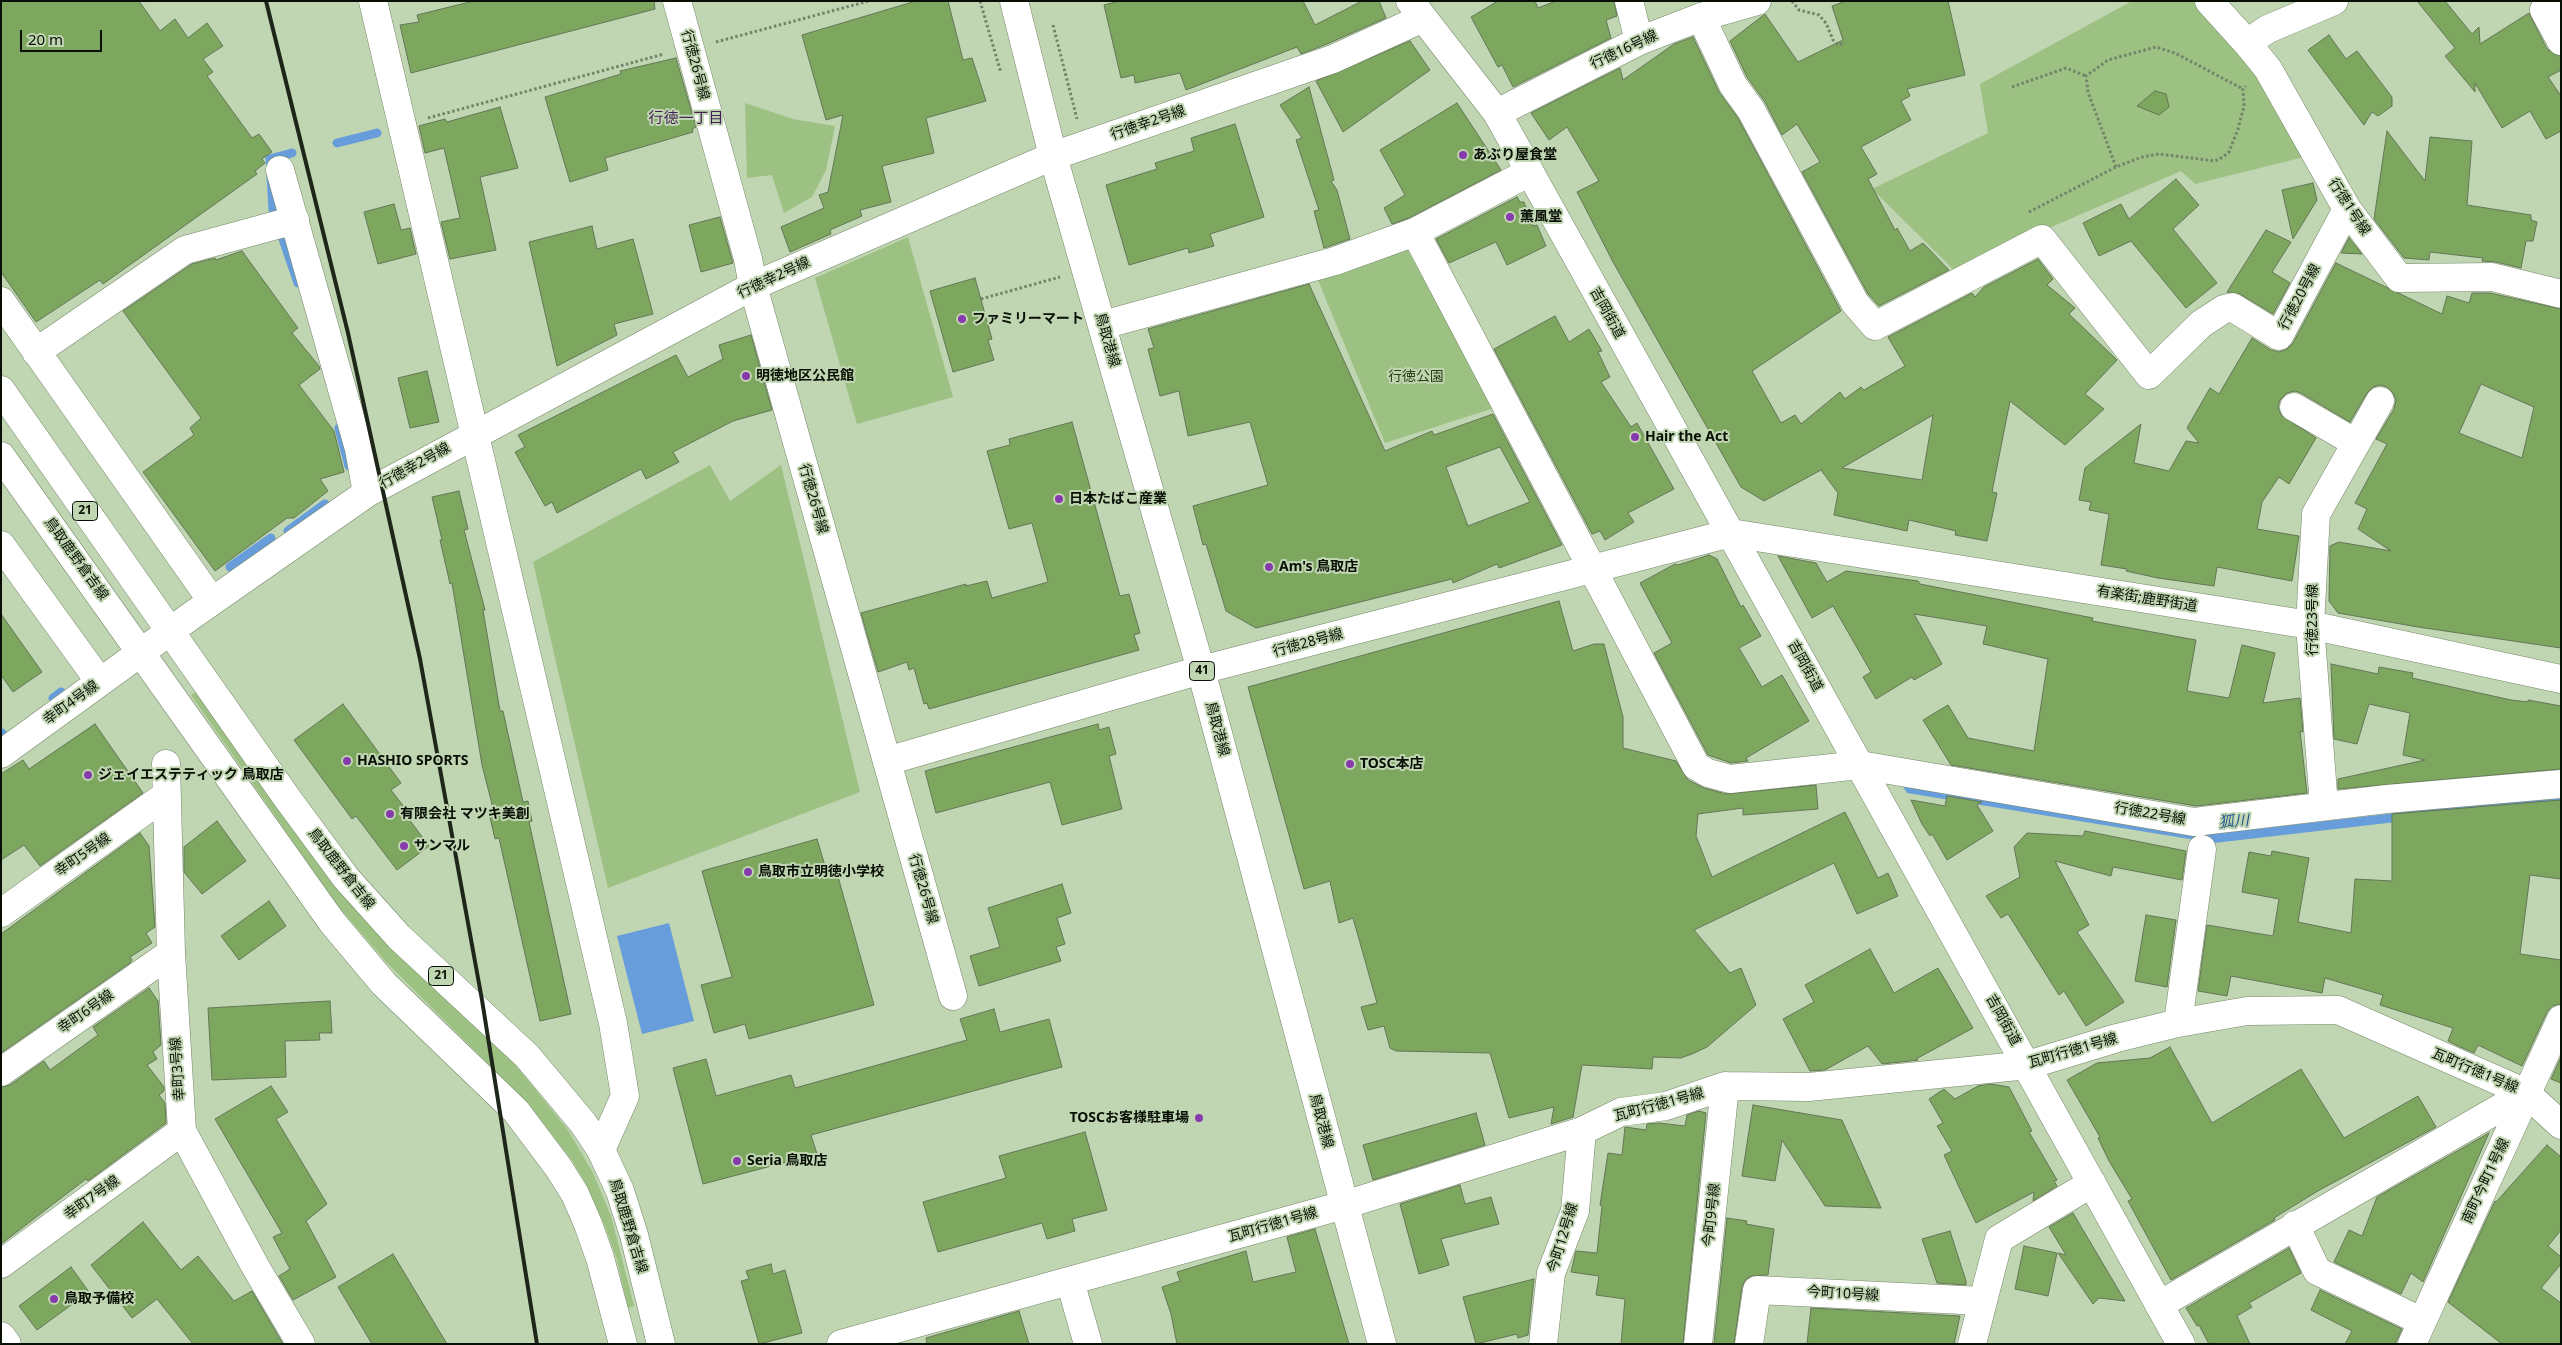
<!DOCTYPE html>
<html>
<head>
<meta charset="utf-8">
<style>
  body { margin:0 }
  #map { position:relative; width:2562px; height:1345px; overflow:hidden; background:#c0d5b2; font-family:"Noto Sans",sans-serif }
  canvas { display:block }
  .frame { position:absolute; inset:0; border:2px solid #080f04; pointer-events:none }
  .scale { position:absolute; left:20px; top:30px; width:82px; height:22px; box-sizing:border-box; border:2px solid #080f04; border-top:0; padding-left:6px; font-size:15px; line-height:18px; white-space:nowrap; color:#080f04; -webkit-text-stroke:4px #c0d5b2; paint-order:stroke }
</style>
</head>
<body>
<div id="map">
<canvas width="2562" height="1345"></canvas>
<div class="frame"></div>
<div class="scale">20 m</div>
</div>
<script>
const c = document.querySelector('canvas').getContext('2d');
c.lineJoin = 'round';
function fill(path, color) { c.fillStyle = color; c.fill(path, 'evenodd'); }
const poly = rows => new Path2D(rows.map(r => 'M' + r).join(''));
function stroke(path, color, width, dash) { c.strokeStyle = color; c.lineWidth = width; c.lineCap = dash ? 'butt' : 'round'; c.setLineDash(dash || []); c.stroke(path); }
function write(font, color, halo, rows, align = 'center') {
  c.font = font + ' "Noto Sans","Noto Sans JP",sans-serif'; c.lineWidth = 4; c.setLineDash([]); c.textBaseline = 'middle'; c.strokeStyle = halo; c.fillStyle = color; for (const [text, x, y, turn = 0] of rows) {
    c.save(); c.translate(x, y); c.rotate((+turn || 0) * Math.PI / 180); c.textAlign = isNaN(turn) ? turn : align; if (halo) c.strokeText(text, 0, 0); c.fillText(text, 0, 0); c.restore();
  }
}
const green = poly([
  [2132,1,2200,1,2237,45,2308,156,2195,184,2181,171,2049,228,1957,273,1872,189,1988,133,1980,84],
  [745,103,793,119,835,126,826,170,812,197,784,213,772,175,747,178],
  [908,237,953,397,857,424,815,278],
  [1407,249,1494,408,1385,443,1318,280],
  [710,465,730,501,781,465,860,792,608,888,533,562],
  [197,691,290,825,338,888,513,1062,568,1130,593,1173,611,1216,634,1306,628,1308,617,1260,606,1229,584,1180,571,1159,525,1101,387,963,337,905,191,695]
]);
const water = poly([
  [1899,780,2205,832,2222,833,2561,794,2561,803,2214,843,1907,793],
  [669,923,694,1021,642,1034,617,936]
]);
const stream = poly([
  [337,143,377,133],
  [273,210,270,159,292,153],
  [282,236,298,283],
  [339,428,349,466],
  [288,531,325,504],
  [230,567,271,538],
  [53,698,61,692],
  [1,734,2,733]
]);
const building = poly([
  [1,1,139,1,160,31,175,19,188,38,207,23,223,46,203,59,213,72,207,76,252,138,259,134,272,152,262,159,265,163,255,171,257,174,103,284,100,280,36,322,1,272,1,1],
  [474,1,654,1,655,9,411,73,400,25,419,22,417,15,474,1],
  [916,1,948,1,963,60,972,58,986,101,926,118,934,153,882,166,891,202,860,210,862,216,830,230,831,234,790,252,781,227,824,208,819,195,828,192,843,115,826,120,802,35,916,1],
  [1120,1,1303,1,1315,25,1362,1,1379,1,1386,18,1327,44,1301,54,1297,47,1186,90,1180,73,1135,83,1134,75,1121,78,1104,5,1120,1],
  [1498,1,1535,1,1538,8,1556,1,1614,1,1617,16,1606,20,1611,38,1513,87,1502,65,1498,67,1471,17,1498,1],
  [1846,1,1948,1,1965,75,1907,89,1910,96,1901,101,1911,120,1861,147,1877,174,1868,179,1895,230,1897,228,1910,251,1923,243,1949,270,1879,306,1868,294,1802,172,1820,162,1797,124,1782,135,1765,102,1747,77,1730,41,1765,14,1798,62,1843,40,1832,6,1846,1],
  [2417,1,2445,1,2472,34,2479,27,2480,44,2529,13,2547,49,2561,57,2561,70,2548,77,2561,96,2561,131,2546,139,2530,111,2502,128,2475,83,2475,92,2445,56,2455,48,2417,1],
  [2329,35,2346,59,2357,51,2392,97,2392,106,2378,116,2372,112,2364,125,2308,50,2329,35],
  [1693,37,1719,92,1738,118,1841,311,1752,371,1781,423,1795,415,1801,424,1840,392,1845,399,1861,387,1864,390,1905,366,1888,337,1972,293,1975,297,1984,287,2038,259,2053,279,2047,285,2075,308,2069,314,2117,360,2085,394,2104,409,2065,445,2010,401,1992,492,1997,493,1987,541,1955,535,1956,531,1909,520,1907,531,1834,515,1838,493,1821,470,1764,501,1741,487,1613,262,1577,192,1599,181,1567,127,1549,140,1531,113,1620,68,1623,80,1674,44,1693,37],
  [1933,415,1922,480,1842,468,1933,415],
  [1410,41,1430,70,1343,132,1316,81,1410,41],
  [676,58,696,127,692,129,693,132,605,158,608,170,570,182,545,97,621,74,620,71,676,58],
  [1309,87,1334,180,1331,181,1337,190,1350,239,1324,248,1314,211,1319,210,1296,140,1302,138,1280,105,1309,87],
  [2155,91,2166,94,2169,107,2159,115,2137,106,2155,91],
  [1457,103,1501,170,1409,218,1392,224,1384,208,1405,195,1380,150,1457,103],
  [500,107,518,168,480,177,496,250,450,259,441,222,460,218,444,148,425,153,419,126,445,119,447,122,500,107],
  [1235,124,1264,217,1210,234,1214,246,1189,253,1188,248,1129,265,1106,185,1157,169,1155,163,1194,151,1191,138,1235,124],
  [2387,131,2425,181,2430,137,2472,141,2467,205,2531,215,2531,220,2537,222,2533,241,2526,241,2521,268,2496,262,2482,261,2483,258,2430,252,2429,260,2404,258,2374,219,2387,131],
  [2176,179,2199,205,2173,229,2217,283,2186,308,2131,241,2099,256,2083,223,2121,204,2129,219,2176,179],
  [2313,183,2317,200,2293,239,2282,190,2313,183],
  [1517,197,1520,202,1524,202,1533,226,1537,225,1546,246,1507,265,1496,242,1449,263,1436,239,1517,197],
  [394,204,401,230,410,228,416,254,378,264,364,212,394,204],
  [720,217,733,263,701,272,689,225,720,217],
  [592,226,597,249,633,239,653,314,614,324,617,335,557,366,529,242,592,226],
  [2266,230,2291,242,2272,272,2290,283,2273,314,2240,294,2227,292,2266,230],
  [2349,238,2362,254,2341,253,2349,238],
  [242,251,298,328,292,333,319,366,320,369,299,385,334,431,344,472,320,479,328,491,294,518,287,518,215,571,143,472,194,435,190,428,201,418,123,311,192,264,215,258,216,260,242,251],
  [2336,263,2442,314,2447,296,2469,303,2472,293,2490,293,2561,309,2561,648,2418,627,2338,613,2329,601,2330,546,2339,542,2391,551,2358,529,2367,509,2355,503,2387,444,2376,439,2394,409,2396,400,2393,393,2387,387,2380,385,2373,387,2367,393,2350,422,2301,393,2295,391,2287,393,2280,400,2278,407,2281,415,2316,438,2289,484,2279,477,2262,502,2257,529,2299,536,2292,581,2217,567,2214,586,2158,578,2126,571,2127,569,2101,565,2109,514,2089,510,2091,502,2079,500,2085,468,2141,424,2134,463,2169,471,2186,441,2199,443,2187,428,2210,388,2219,394,2252,338,2271,350,2279,352,2287,349,2293,343,2336,263],
  [2481,384,2534,407,2522,458,2459,433,2481,384],
  [975,278,992,339,988,340,994,360,953,372,930,291,975,278],
  [1309,284,1385,451,1432,431,1434,435,1493,414,1562,545,1499,568,1497,564,1453,583,1452,579,1256,628,1226,611,1206,544,1203,545,1193,506,1268,485,1250,422,1188,436,1179,391,1160,396,1148,349,1154,348,1148,329,1309,284],
  [1500,447,1530,502,1468,526,1446,467,1500,447],
  [1555,316,1569,342,1589,329,1602,351,1598,352,1610,377,1601,382,1631,427,1637,423,1674,489,1628,513,1634,522,1605,540,1600,531,1592,534,1494,349,1555,316],
  [751,335,772,410,733,421,673,452,679,462,646,479,641,469,557,513,552,502,545,506,515,452,525,447,518,435,676,355,688,377,723,359,719,345,751,335],
  [427,371,439,422,410,428,398,378,427,371],
  [1072,422,1120,596,1129,594,1140,633,1134,635,1139,650,929,709,927,703,924,704,914,668,909,670,907,662,878,672,861,613,966,584,966,586,987,581,992,598,1048,582,1032,523,1009,529,987,451,1010,445,1009,439,1072,422],
  [459,491,468,529,464,530,485,610,483,610,500,711,503,711,523,802,528,801,532,821,529,822,571,1014,540,1021,499,838,495,839,488,809,493,808,482,765,452,583,450,584,440,540,442,540,432,497,459,491],
  [1709,555,1717,559,1741,607,1743,605,1761,636,1739,648,1762,687,1782,675,1809,721,1746,758,1748,761,1731,763,1708,755,1654,653,1672,643,1640,583,1675,564,1678,565,1709,555],
  [1778,556,1816,563,1827,582,1846,571,1918,581,1920,584,2093,618,2092,621,2196,640,2187,691,2229,698,2242,645,2275,653,2263,703,2300,698,2303,732,2300,731,2307,793,2196,806,1951,765,1923,720,1948,705,1968,738,2034,751,2048,659,1983,644,1987,626,1914,614,1942,664,1914,680,1912,677,1876,699,1863,677,1871,672,1833,606,1812,618,1778,556],
  [1559,601,1573,651,1594,644,1604,644,1623,717,1623,748,1676,761,1688,780,1704,788,1726,794,1816,785,1818,809,1743,815,1743,808,1698,814,1696,836,1712,877,1845,812,1878,878,1888,873,1898,896,1857,914,1834,863,1694,930,1730,973,1741,968,1756,1005,1707,1047,1692,1054,1681,1058,1653,1057,1652,1069,1582,1065,1573,1117,1551,1124,1554,1107,1509,1118,1490,1053,1396,1051,1390,1048,1384,1026,1368,1030,1361,1007,1377,1003,1353,918,1339,923,1330,881,1304,889,1248,687,1559,601],
  [1,614,42,672,13,692,1,675,1,614],
  [2331,664,2378,674,2379,667,2413,673,2412,678,2470,691,2511,700,2528,702,2528,700,2561,706,2561,769,2338,789,2338,779,2425,760,2403,755,2410,713,2369,704,2357,744,2334,739,2331,664],
  [343,704,401,783,391,790,408,812,405,814,429,846,397,870,356,816,352,819,294,740,343,704],
  [95,724,143,793,40,866,24,845,1,860,1,774,23,760,29,769,95,724],
  [1098,724,1099,730,1109,727,1116,754,1109,756,1122,809,1062,825,1050,782,936,813,925,771,1098,724],
  [1947,796,1982,802,1977,805,1993,831,1947,860,1932,834,1930,836,1922,824,1911,800,1945,806,1947,796],
  [2561,800,2561,879,2530,875,2520,954,2561,960,2561,1004,2552,1006,2547,1012,2522,1066,2478,1045,2474,1053,2456,1045,2448,1041,2453,1028,2380,1005,2383,995,2325,978,2322,993,2231,976,2227,996,2198,991,2207,925,2273,936,2279,899,2242,892,2249,852,2271,856,2272,851,2309,858,2298,922,2351,933,2355,879,2392,881,2392,814,2561,800],
  [217,821,246,861,202,894,184,872,184,847,217,821],
  [2085,831,2186,851,2182,880,2113,867,2111,876,2055,861,2089,925,2077,932,2124,1002,2086,1026,2064,991,2059,995,2008,914,2001,918,1986,896,2020,877,2014,847,2027,833,2083,836,2085,831],
  [140,833,149,846,155,927,146,933,152,943,130,957,132,960,130,963,1,1053,1,934,140,833],
  [817,839,826,869,835,866,874,1005,749,1039,745,1024,714,1033,701,985,732,977,702,871,817,839],
  [1062,884,1071,913,1057,918,1065,944,1056,947,1061,961,979,986,970,956,1000,947,988,908,1062,884],
  [269,901,286,926,239,960,221,936,269,901],
  [2146,915,2176,920,2167,987,2135,981,2146,915],
  [1870,949,1894,993,1938,968,1973,1028,1916,1059,1918,1060,1882,1064,1868,1046,1825,1070,1810,1071,1783,1019,1814,1002,1805,985,1870,949],
  [149,988,158,1001,161,1045,153,1052,157,1059,147,1065,164,1087,164,1091,159,1095,165,1103,166,1123,88,1181,86,1179,1,1244,1,1087,10,1085,44,1061,50,1070,98,1035,93,1027,149,988],
  [330,1001,332,1033,319,1033,320,1040,285,1041,286,1077,212,1080,208,1008,330,1001],
  [994,1009,1000,1032,1049,1019,1062,1067,811,1135,817,1154,703,1184,673,1068,706,1059,716,1096,791,1075,795,1088,967,1040,960,1019,994,1009],
  [2170,1047,2212,1123,2301,1069,2344,1138,2418,1096,2436,1127,2316,1192,2274,1218,2275,1220,2171,1280,2128,1201,2132,1199,2109,1161,2098,1138,2100,1137,2067,1080,2097,1063,2150,1058,2170,1047],
  [2561,1057,2561,1083,2551,1079,2561,1057],
  [1991,1084,2009,1087,2032,1131,2029,1132,2057,1180,2054,1181,2057,1186,2033,1201,2034,1192,1976,1223,1944,1155,1952,1151,1937,1126,1943,1123,1929,1099,1944,1089,1955,1099,1978,1086,1991,1084],
  [271,1086,288,1112,276,1119,327,1204,306,1221,336,1277,293,1300,279,1276,290,1269,273,1237,282,1233,215,1119,271,1086],
  [1753,1105,1842,1120,1881,1208,1825,1206,1782,1140,1775,1181,1742,1176,1753,1105],
  [1699,1111,1706,1113,1683,1344,1621,1344,1625,1299,1596,1295,1599,1276,1571,1272,1576,1251,1597,1253,1602,1206,1600,1205,1608,1153,1622,1155,1625,1127,1646,1130,1647,1124,1659,1123,1685,1126,1687,1115,1699,1111],
  [1476,1113,1485,1145,1373,1180,1363,1145,1476,1113],
  [1085,1132,1107,1210,1072,1219,1075,1231,1047,1239,1042,1223,938,1252,923,1202,1006,1178,999,1156,1085,1132],
  [2489,1133,2423,1282,2411,1273,2401,1294,2334,1262,2349,1230,2362,1236,2377,1197,2489,1133],
  [2547,1145,2561,1157,2561,1230,2548,1246,2561,1257,2561,1264,2541,1288,2561,1303,2561,1344,2502,1344,2448,1302,2495,1201,2496,1202,2547,1145],
  [1460,1185,1465,1204,1491,1197,1499,1224,1441,1239,1449,1265,1419,1274,1400,1204,1460,1185],
  [2073,1213,2125,1301,2099,1298,2093,1304,2058,1253,2066,1255,2049,1227,2073,1213],
  [1727,1218,1747,1221,1746,1224,1774,1229,1768,1275,1751,1276,1745,1280,1742,1287,1734,1344,1714,1344,1727,1218],
  [143,1222,181,1270,198,1256,234,1301,252,1291,283,1344,193,1344,157,1299,132,1318,91,1265,143,1222],
  [1315,1229,1349,1344,1177,1344,1171,1314,1162,1287,1180,1281,1177,1272,1246,1251,1253,1282,1296,1272,1287,1237,1315,1229],
  [1950,1231,1966,1281,1966,1285,1937,1283,1922,1239,1950,1231],
  [2024,1246,2057,1253,2048,1296,2015,1289,2024,1246],
  [2289,1248,2301,1273,2249,1303,2252,1307,2237,1316,2250,1344,2209,1344,2199,1325,2197,1326,2186,1308,2289,1248],
  [393,1254,447,1344,372,1344,338,1287,393,1254],
  [771,1264,773,1274,785,1270,802,1333,759,1344,741,1281,749,1279,746,1271,771,1264],
  [71,1267,89,1292,37,1330,19,1306,71,1267],
  [1534,1279,1528,1335,1518,1338,1517,1334,1476,1344,1463,1297,1534,1279],
  [2320,1290,2402,1329,2395,1344,2345,1344,2352,1331,2311,1310,2320,1290],
  [1811,1308,1960,1316,1954,1344,1807,1344,1811,1308],
  [1019,1311,1029,1344,927,1344,926,1338,1019,1311]
]);
const path = poly([
  [980,1,1001,73],
  [1792,1,1799,10,1819,15,1826,23,1833,40,1838,45,1845,43],
  [1053,25,1077,119],
  [716,42,869,1],
  [2012,87,2066,68,2086,76],
  [428,118,664,54],
  [2116,167,2088,92,2086,76,2108,60,2156,47,2175,53,2243,89],
  [2029,212,2116,167,2142,157,2159,154,2215,161,2223,157,2229,152,2238,129,2244,106,2243,89,2246,86],
  [981,299,1060,277]
]);
const minor = poly([
  [373,1,613,1023,625,1096,601,1150],
  [677,1,748,259,753,286,953,996],
  [1410,1,1497,113,2181,1344],
  [1629,1,1639,41],
  [2209,1,2247,43,2268,69,2347,209,2399,278,2492,277,2561,294],
  [2549,1,2544,10,2561,41],
  [1701,17,1733,85,1751,110,1855,303,1875,326,2042,239,2149,375,2201,324,2224,309,2232,307,2279,336,2347,209],
  [2247,43,2268,29,2334,1],
  [1497,113,1639,41,1701,17,1757,1],
  [280,170,359,449,367,493],
  [1415,232,1696,766,1708,773,1730,779,1860,765,2194,822,2387,799,2561,784],
  [1,301,212,601],
  [1103,325,1335,261,1415,232,1530,172],
  [36,352,185,250,295,220],
  [2294,407,2356,443],
  [1,545,100,682],
  [1,754,191,616,367,493,753,286,1053,156,1333,59,1423,18],
  [887,761,1201,670,1731,533,2310,625,2561,679],
  [166,764,171,953,182,1131,255,1266,301,1344],
  [2324,806,2310,625,2316,514,2380,401],
  [1,913,165,796],
  [2178,1023,2202,849],
  [1,1072,171,953],
  [2295,1225,2317,1271,2421,1321],
  [1,1264,182,1131],
  [1070,1281,1088,1344],
  [2159,1305,2526,1093],
  [1,1336,7,1344],
  [841,1344,1344,1205,1582,1131,1621,1112,1666,1106,1725,1086,1809,1087,2028,1065,2117,1038,2178,1023,2247,1011,2338,1010,2526,1093,2561,1125],
  [1543,1344,1551,1273,1575,1211,1582,1131],
  [1698,1344,1725,1086],
  [1749,1344,1757,1290,1983,1301],
  [1972,1344,1999,1239,2092,1183],
  [2412,1344,2561,1019]
]);
const major = poly([
  [1014,1,1053,156,1201,670,1382,1344],
  [1,390,287,798,346,878,399,937,527,1056,583,1123,601,1150,620,1191,634,1235,661,1344],
  [1,456,332,922,384,984,516,1111,558,1167,575,1194,588,1224,600,1258,623,1344]
]);
const rail = poly([
  [266,1,348,333,420,659,482,1000,537,1344]
]);
const markers = [
  [1463,155,5,"#873aab"],
  [1510,217,5,"#873aab"],
  [962,319,5,"#873aab"],
  [746,376,5,"#873aab"],
  [1635,437,5,"#873aab"],
  [1059,499,5,"#873aab"],
  [1269,567,5,"#873aab"],
  [347,761,5,"#873aab"],
  [1350,764,5,"#873aab"],
  [88,775,5,"#873aab"],
  [390,814,5,"#873aab"],
  [404,846,5,"#873aab"],
  [748,872,5,"#873aab"],
  [1199,1118,5,"#873aab"],
  [737,1161,5,"#873aab"],
  [54,1299,5,"#873aab"]
];
const shields = [
  [85,511,25],
  [1202,671,25],
  [441,976,25]
];
const shieldNames = [
  ["21",85,511],
  ["41",1202,671],
  ["21",441,976]
];
const streetNames = [
  ["行徳16号線",1624,50,-25],
  ["行徳26号線",695,65,75],
  ["行徳幸2号線",1148,123,-19],
  ["行徳1号線",2349,207,57],
  ["行徳幸2号線",774,278,-25],
  ["行徳20号線",2300,297,-62],
  ["吉岡街道",1607,313,61],
  ["鳥取港線",1107,340,74],
  ["行徳幸2号線",415,466,-29],
  ["行徳26号線",813,499,74],
  ["鳥取鹿野倉吉線",76,559,54],
  ["有楽街;鹿野街道",2147,599,9],
  ["行徳23号線",2313,620,-90],
  ["行徳28号線",1308,643,-15],
  ["吉岡街道",1805,666,61],
  ["幸町4号線",71,703,-36],
  ["鳥取港線",1217,729,75],
  ["行徳22号線",2150,814,10],
  ["幸町5号線",83,855,-35],
  ["鳥取鹿野倉吉線",341,869,52],
  ["行徳26号線",923,889,74],
  ["幸町6号線",86,1012,-35],
  ["吉岡街道",2003,1020,61],
  ["瓦町行徳1号線",2073,1051,-16],
  ["幸町3号線",178,1069,-94],
  ["瓦町行徳1号線",2475,1071,23],
  ["瓦町行徳1号線",1659,1105,-15],
  ["鳥取港線",1321,1121,75],
  ["南町今町1号線",2486,1181,-65],
  ["幸町7号線",92,1198,-36],
  ["今町9号線",1712,1215,-84],
  ["瓦町行徳1号線",1273,1225,-16],
  ["鳥取鹿野倉吉線",628,1226,73],
  ["今町12号線",1563,1238,-73],
  ["今町10号線",1843,1294,3]
];
const poiNames = [
  ["あぶり屋食堂",1473,155],
  ["薫風堂",1520,217],
  ["ファミリーマート",972,319],
  ["明徳地区公民館",756,376],
  ["Hair the Act",1645,437],
  ["日本たばこ産業",1069,499],
  ["Am's 鳥取店",1279,567],
  ["HASHIO SPORTS",357,761],
  ["TOSC本店",1360,764],
  ["ジェイエステティック 鳥取店",98,775],
  ["有限会社 マツキ美創",400,814],
  ["サンマル",414,846],
  ["鳥取市立明徳小学校",758,872],
  ["TOSCお客様駐車場",1189,1118,"right"],
  ["Seria 鳥取店",747,1161],
  ["鳥取予備校",64,1299]
];
const parkNames = [
  ["行徳公園",1416,377]
];
const neighbourhoodNames = [
  ["行徳一丁目",686,119]
];
const waterNames = [
  ["狐川",2234,822,-4]
];
fill(green, '#9cc183');
fill(water, '#689ddb');
stroke(stream, '#689ddb', 9);
fill(building, '#7da65f');
stroke(building, '#637656', 1);
stroke(minor, '#758868', 29);
stroke(major, '#758868', 29);
stroke(path, '#73836a', 3, [2.5, 2.5]);
stroke(minor, '#fff', 28);
stroke(major, '#fff', 28);
stroke(rail, '#1d2618', 4);
for (const [x, y, r, color] of markers) { const dot = new Path2D(); dot.arc(x, y, r, 0, 2 * Math.PI); c.fillStyle = color; c.fill(dot); stroke(dot, '#c0d5b2', 2); }
for (const [x, y, w] of shields) { const box = new Path2D(); box.roundRect(x - w / 2, y - 9.5, w, 19, 4); c.fillStyle = '#c0d5b2'; c.fill(box); stroke(box, '#080f04', 1); }
write('bold 12px', '#080f04', null, shieldNames);
write('14px', '#080f04', '#c0d5b2', streetNames);
write('bold 14px', '#080f04', '#c0d5b2', poiNames, 'left');
write('14px', '#26410e', '#c0d5b2', parkNames);
write('15px', '#431e55', '#c0d5b2', neighbourhoodNames);
write('italic 15px', '#1d538d', '#c0d5b2', waterNames);
</script>
</body>
</html>
